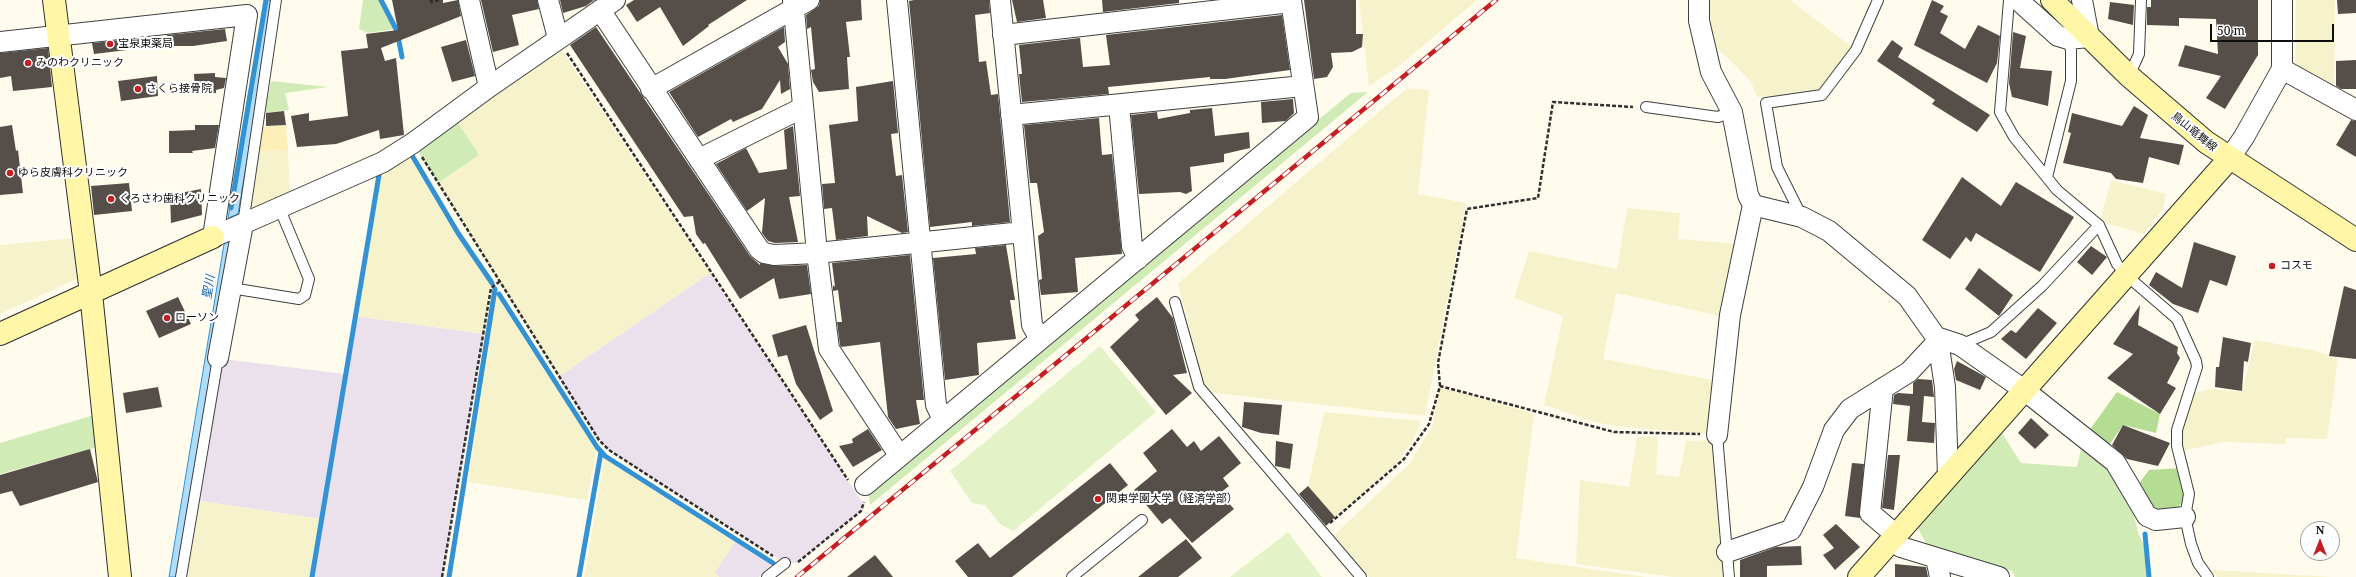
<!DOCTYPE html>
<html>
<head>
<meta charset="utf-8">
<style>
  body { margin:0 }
  #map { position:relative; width:2356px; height:577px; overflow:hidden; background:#fffced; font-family:"Noto Serif",serif }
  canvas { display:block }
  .north { position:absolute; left:2300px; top:521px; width:40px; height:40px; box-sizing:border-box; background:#fff; border:1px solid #9e9e9e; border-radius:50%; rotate:0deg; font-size:11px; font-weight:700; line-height:16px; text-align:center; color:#0d0d0d }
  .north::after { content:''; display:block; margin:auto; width:14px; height:18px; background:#c41e24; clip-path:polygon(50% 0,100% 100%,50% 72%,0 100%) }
  .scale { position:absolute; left:2210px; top:24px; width:124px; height:18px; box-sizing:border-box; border:2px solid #0d0d0d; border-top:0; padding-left:5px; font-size:12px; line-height:14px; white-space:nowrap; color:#0d0d0d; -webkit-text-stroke:3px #fff; paint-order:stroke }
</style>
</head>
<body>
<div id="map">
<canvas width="2356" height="577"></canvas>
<div class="north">N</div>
<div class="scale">50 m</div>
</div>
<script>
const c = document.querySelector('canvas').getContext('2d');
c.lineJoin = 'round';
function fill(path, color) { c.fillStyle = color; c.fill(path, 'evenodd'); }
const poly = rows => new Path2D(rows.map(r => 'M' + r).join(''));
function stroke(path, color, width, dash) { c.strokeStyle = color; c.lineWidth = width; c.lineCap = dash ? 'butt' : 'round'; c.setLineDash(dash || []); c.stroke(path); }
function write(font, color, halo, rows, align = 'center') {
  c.font = font + ' "Noto Serif","Noto Sans JP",serif'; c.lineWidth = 4; c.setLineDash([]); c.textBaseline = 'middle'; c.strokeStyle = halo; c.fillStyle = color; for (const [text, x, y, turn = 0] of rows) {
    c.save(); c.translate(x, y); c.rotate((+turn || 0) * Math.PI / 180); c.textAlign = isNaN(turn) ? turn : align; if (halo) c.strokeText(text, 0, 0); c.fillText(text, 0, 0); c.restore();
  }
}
const industrial = poly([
  [710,273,864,505,861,511,797,563,785,563,609,450,599,440,558,377],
  [355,316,484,334,442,577,312,577,321,519,200,501,223,359,345,374],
  [736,540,773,563,759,577,719,577,715,572]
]);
const farmland = poly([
  [1359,0,1477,0,1399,66,1369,86],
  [1704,0,1790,0,1852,47,1825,86,1816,92,1757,97,1751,82,1731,61,1706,40],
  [2296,0,2335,0,2334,90,2295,68],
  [560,48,710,273,558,377,438,183,479,155,457,121],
  [1407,88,1429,90,1418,194,1466,203,1425,416,1214,393,1204,387,1178,283],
  [288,150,290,193,248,212,257,151],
  [413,157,458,233,492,283,484,334,355,316,379,175],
  [2111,180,2166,194,2163,209,2144,234,2102,222,2101,217],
  [1627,208,1680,213,1678,239,1740,244,1726,317,1616,293,1603,359,1718,381,1717,435,1616,426,1594,422,1544,405,1563,316,1514,298,1529,251,1617,269],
  [76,238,83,276,0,314,0,245],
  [499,294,597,447,587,500,468,482,496,297],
  [2255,340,2317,351,2338,359,2327,439,2286,438,2285,444,2224,442,2182,451,2183,427,2194,393,2211,389,2242,392],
  [1440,386,1534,414,1516,558,1646,577,1369,577,1334,535,1409,464,1432,427],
  [1324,412,1421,421,1413,440,1396,464,1335,517,1308,486],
  [1637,437,1658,437,1656,474,1679,477,1686,441,1715,440,1728,577,1673,577,1576,564,1580,480,1629,487],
  [605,456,660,494,736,540,715,572,719,577,584,577],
  [200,501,321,519,312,577,187,577],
  [2213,570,2333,577,2217,577]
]);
const green = poly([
  [363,0,379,0,394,29,368,33,359,29],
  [271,81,328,87,285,93,289,110,265,113],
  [1368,92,870,505,868,489,1351,93],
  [457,121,479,155,438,183,418,151],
  [94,415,98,447,0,474,0,443],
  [2002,433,2021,463,2077,467,2081,449,2107,468,2131,503,2138,533,2147,551,2150,577,2015,577,2012,571,1926,544,1918,528]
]);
const forest = poly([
  [2117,392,2160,414,2156,433,2123,425,2107,448,2088,432],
  [2181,468,2187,497,2177,508,2155,510,2138,485,2149,470]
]);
const sand = poly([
  [286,125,288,150,257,151,262,127]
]);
const pitch = poly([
  [1100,346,1156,412,1013,531,1000,524,985,505,972,503,950,471],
  [1288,532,1322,577,1230,577]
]);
const water = poly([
  [266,0,273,0,245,172,238,214,228,218,266,0],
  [235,239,177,577,169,577,224,244,235,239]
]);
const stream = poly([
  [381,0,397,31,402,57],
  [413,157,458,233,492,283],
  [231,208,266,0],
  [499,294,597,447,605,456,773,563],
  [2145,534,2149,577],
  [312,577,379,175],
  [449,577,495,289],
  [579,577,601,452]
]);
const building = poly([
  [392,0,443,0,443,3,458,0,461,16,381,48,385,61,396,58,404,135,380,139,379,130,336,144,297,147,291,116,309,113,309,121,348,116,341,51,368,48,366,34,398,30],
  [481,0,537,0,539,9,512,15,519,45,493,52],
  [560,0,594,0,586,6,563,13],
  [634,0,747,0,708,25,709,26,683,46,660,7,637,22,626,5],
  [820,0,861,0,862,20,846,22,850,57,847,57,849,89,819,92,813,82,811,70,815,69,811,27,807,29,806,15,819,6],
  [914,0,989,0,990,13,975,15,979,62,986,61,991,95,998,94,1010,222,972,226,972,222,930,227,909,1],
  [1012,0,1043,0,1046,18,1017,22],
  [1102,0,1179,0,1179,3,1103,12],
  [1304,0,1356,0,1356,34,1363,34,1362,47,1352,52,1331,53,1333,67,1327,77,1314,79],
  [1932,0,1944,6,1940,12,1948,16,1940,33,1965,49,1978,25,2000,36,1997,63,1987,83,1914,45],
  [2151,0,2258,0,2258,55,2225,109,2206,98,2221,76,2178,66,2185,45,2218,54,2216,19,2179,18,2179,26,2147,25,2147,7,2151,7],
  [2337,0,2356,0,2356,13,2338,14],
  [2110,2,2134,5,2133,25,2108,19],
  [1282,15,1290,70,1225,79,1210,79,1210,77,1108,87,1109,94,1022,102,1019,74,1022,74,1019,45,1080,38,1083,67,1110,65,1106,35],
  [596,27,750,256,760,265,760,263,775,266,807,265,811,294,779,299,774,278,740,299,705,243,703,244,696,234,693,216,684,217,570,45],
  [784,27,785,42,778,47,788,64,790,89,781,94,780,80,762,109,733,122,731,119,698,137,669,92],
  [225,29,227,41,193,46,167,46,167,35],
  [2013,32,2026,36,2020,68,2052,71,2048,106,2012,97,2009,83],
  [126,40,127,50,94,54,92,43],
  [466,40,475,76,452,82,441,47],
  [1892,40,1903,48,1898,57,1990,115,1977,132,1932,104,1935,100,1877,61],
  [48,48,52,87,13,91,11,76,0,78,0,53],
  [2356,60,2356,89,2341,89,2336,86,2336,61],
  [215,73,215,77,226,78,224,88,216,90,216,93,195,94,194,74],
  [157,76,158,96,121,101,118,81],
  [893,81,898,133,891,134,896,176,902,175,908,232,902,233,867,216,868,236,836,240,832,208,824,209,822,184,835,183,829,125,858,121,856,87],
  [1293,99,1294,113,1286,121,1262,123,1261,102],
  [2134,106,2148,115,2140,138,2184,145,2179,165,2149,157,2143,183,2116,179,2111,173,2063,163,2071,133,2068,132,2072,113,2122,126],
  [1212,108,1215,136,1249,132,1250,148,1224,154,1224,162,1190,167,1192,191,1186,194,1180,192,1139,194,1131,115,1157,112,1158,119,1190,113,1190,110],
  [284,111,286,125,266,126,266,113],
  [1099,118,1102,155,1112,154,1122,254,1075,258,1078,292,1041,295,1039,280,1042,279,1038,236,1044,232,1037,183,1030,183,1024,125],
  [2351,120,2356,121,2356,157,2336,145],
  [12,125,16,151,18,150,23,193,0,195,0,127],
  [195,125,219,125,215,148,192,151,193,153,169,153,169,131,195,130],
  [793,126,800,196,789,197,798,242,775,243,768,241,762,233,765,198,747,211,716,164,746,148,759,173,787,169,784,130],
  [1962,177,2001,206,2016,182,2074,217,2040,272,1976,233,1971,242,1966,237,1950,259,1922,240],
  [129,183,132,211,94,215,91,186],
  [201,189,202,215,171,223,170,195],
  [2194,242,2236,256,2227,286,2210,280,2198,313,2173,304,2149,285,2156,272,2182,288],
  [1006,245,1015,300,1010,300,1016,339,977,343,979,375,945,380,933,258,976,254,975,248],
  [2091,246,2107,257,2092,275,2077,262],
  [910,255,924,400,916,400,920,424,896,429,888,417,880,342,841,347,840,345,837,322,842,322,838,290,833,291,833,285,835,287,832,263],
  [1979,268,2013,295,1999,316,1965,289],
  [2344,286,2356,290,2356,359,2329,356],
  [178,297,191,324,159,338,146,311],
  [1157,297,1173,318,1187,373,1173,375,1192,393,1166,415,1110,347,1139,320,1135,315],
  [2140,305,2138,325,2178,347,2177,353,2180,358,2167,383,2176,388,2160,414,2107,378,2133,354,2113,344],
  [2038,308,2057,323,2026,359,2001,339,2011,330,2016,333],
  [806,325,833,411,820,420,796,384,787,355,778,357,772,335],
  [2223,337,2251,343,2248,362,2244,361,2242,391,2215,387,2216,367,2219,367],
  [1957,361,1986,377,1980,390,1956,380,1954,369],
  [1918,379,1932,380,1934,397,1924,396,1922,422,1935,423,1934,443,1907,441,1910,406,1893,404,1894,395,1898,393,1913,394,1913,383],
  [158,387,162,407,126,413,123,393],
  [1244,402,1282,405,1279,435,1261,433,1242,427],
  [2031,418,2049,435,2035,449,2018,433],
  [2123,425,2170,443,2158,466,2127,459,2112,445],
  [868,429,882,450,853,467,839,446,853,443,852,439],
  [1172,429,1187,447,1194,441,1201,451,1219,436,1241,463,1223,478,1229,486,1220,493,1234,509,1192,543,1170,518,1162,524,1134,490,1157,471,1143,453],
  [1276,441,1293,444,1290,469,1275,466],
  [90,449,98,482,20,506,12,491,0,494,0,475],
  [1888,455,1900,455,1894,510,1882,508],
  [1110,463,1128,485,1012,577,968,577,955,561,978,543,990,558],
  [1852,463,1864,464,1860,518,1845,516],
  [1308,486,1335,517,1326,526,1299,494],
  [1836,524,1860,547,1835,570,1823,555,1834,548,1823,535],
  [1186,539,1202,558,1178,577,1138,577],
  [1801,546,1802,565,1767,566,1767,577,1740,577,1740,560,1776,547],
  [875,555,893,577,847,577],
  [1895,564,1926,567,1928,577,1895,577]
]);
const path = poly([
  [431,0,431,2,440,0],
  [567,53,848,480],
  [422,157,599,440,609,450,773,556],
  [1440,386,1438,363,1467,209,1538,198,1553,102,1633,107],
  [1330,523,1404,459,1429,424,1440,386,1614,432,1700,434],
  [798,562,861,511,864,502],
  [442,577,491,288,499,282]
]);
const lane = poly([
  [2129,76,2139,54,2141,0],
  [1646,107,1718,117,1732,112],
  [2047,177,2071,81,2071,50,2068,39],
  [1802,217,1777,167,1766,103,1822,95,1856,50,1878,0],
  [243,224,276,0],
  [2099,225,2117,264,2126,275,2177,319,2196,361,2197,367,2177,430,2177,446,2189,494,2185,517,2191,544,2198,563,2208,577],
  [231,288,299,299,305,295,309,279,279,207],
  [1175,302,1199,387,1361,577],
  [1960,345,1991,332,2042,286,2099,225,2057,190,2014,137,2000,112,2009,0],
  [1717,435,1729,577],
  [181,577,218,358],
  [767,577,785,563],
  [1072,577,1142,520]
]);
const street = poly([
  [469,0,489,87],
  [548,0,558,38],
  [793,0,817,253,829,349,899,455],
  [897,0,936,405,943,419],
  [1000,0,1032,325,1040,339],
  [1699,0,1699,21,1711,72,1732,112,1748,195,1753,205,1730,315,1717,435],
  [2018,0,2058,36,2068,39,2089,37,2082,0],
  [600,10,699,159,759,249,764,253,774,255,817,253,1023,232],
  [1003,35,1291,2],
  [0,42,247,15,213,237],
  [2282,69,2356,110],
  [651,89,809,0],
  [1119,105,1132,246,1138,259],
  [1011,115,1303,86],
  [699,159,802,108],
  [2229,159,2244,137,2282,69,2282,0],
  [1753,205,1802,217,1829,231,1907,296,1936,337,1960,345,2024,390,2115,462,2147,516,2156,520,2185,517],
  [213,237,383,162,413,143,489,87,615,0],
  [1938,341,1945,387,1948,476],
  [218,358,243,224],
  [1883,388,1870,513,1896,535],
  [865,485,1308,117,1291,0],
  [1892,540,1901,547,1999,577],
  [1727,552,1791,530,1813,487,1834,430,1850,409,1909,372,1938,341],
  [1936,558,1940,577]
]);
const secondary = poly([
  [54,0,91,293,120,577],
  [2052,0,2129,76,2206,142,2356,240],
  [0,334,213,237],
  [1859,577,2229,159]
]);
const rail = poly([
  [797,577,1496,0]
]);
const markers = [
  [110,44,4,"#c41e24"],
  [28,63,4,"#c41e24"],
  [138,89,4,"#c41e24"],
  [10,173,4,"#c41e24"],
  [111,199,4,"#c41e24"],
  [2272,266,4,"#c41e24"],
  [167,318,4,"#c41e24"],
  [1098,499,4,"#c41e24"]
];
const poiNames = [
  ["宝泉東薬局",118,44],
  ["みのわクリニック",36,63],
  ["さくら接骨院",146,89],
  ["ゆら皮膚科クリニック",18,173],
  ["くろさわ歯科クリニック",119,199],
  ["コスモ",2280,266],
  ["ローソン",175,318],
  ["関東学園大学（経済学部）",1106,499]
];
const streetNames = [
  ["鳥山竜舞線",2194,132,39]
];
const waterNames = [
  ["聖川",209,287,-81]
];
fill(industrial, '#ebe1ec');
fill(farmland, '#f6f3cc');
fill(green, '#d0ebb5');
fill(forest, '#b4dd93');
fill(sand, '#fdefb7');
fill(pitch, '#e3f2c7');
fill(water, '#afddf9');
stroke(water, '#3292d4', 1);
stroke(stream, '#3292d4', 5);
fill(building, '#564e49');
stroke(lane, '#404040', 12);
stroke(street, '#404040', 22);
stroke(secondary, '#2f2f2f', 24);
stroke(path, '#2f2f2f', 2.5, [4, 2]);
stroke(lane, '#fff', 10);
stroke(street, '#fff', 20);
stroke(secondary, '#fff6a8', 22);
stroke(rail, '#c41e24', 4.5);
stroke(rail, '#fff', 3, [9]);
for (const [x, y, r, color] of markers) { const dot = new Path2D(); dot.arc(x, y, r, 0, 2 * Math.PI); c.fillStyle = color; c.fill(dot); stroke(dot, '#fff', 1.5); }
write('11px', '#0d0d0d', '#fff', poiNames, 'left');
write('11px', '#0d0d0d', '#fff', streetNames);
write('italic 12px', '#1062a5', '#fff', waterNames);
</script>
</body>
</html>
